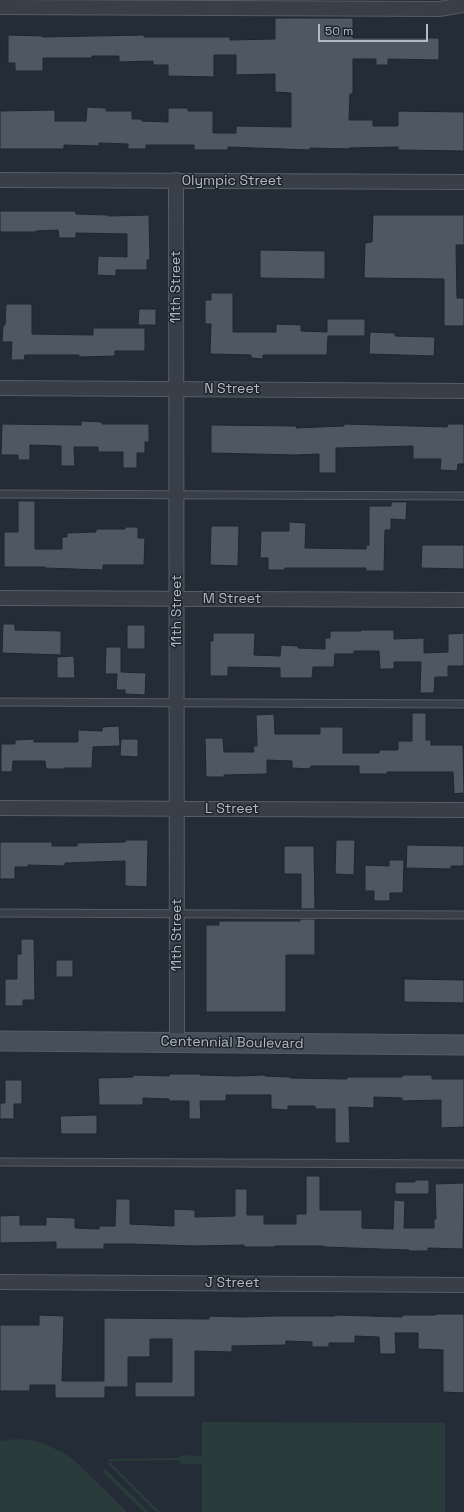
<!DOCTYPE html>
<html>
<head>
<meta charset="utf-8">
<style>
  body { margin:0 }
  #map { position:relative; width:464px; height:1512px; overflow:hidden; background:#242d37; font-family:"Space Grotesk",sans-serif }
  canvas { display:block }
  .scale { position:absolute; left:318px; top:24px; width:110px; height:18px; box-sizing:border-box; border:2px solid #b3bac4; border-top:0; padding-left:5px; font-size:12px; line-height:14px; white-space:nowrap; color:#b3bac4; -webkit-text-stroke:3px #1d242c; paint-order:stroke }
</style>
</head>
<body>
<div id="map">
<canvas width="464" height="1512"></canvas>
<div class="scale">50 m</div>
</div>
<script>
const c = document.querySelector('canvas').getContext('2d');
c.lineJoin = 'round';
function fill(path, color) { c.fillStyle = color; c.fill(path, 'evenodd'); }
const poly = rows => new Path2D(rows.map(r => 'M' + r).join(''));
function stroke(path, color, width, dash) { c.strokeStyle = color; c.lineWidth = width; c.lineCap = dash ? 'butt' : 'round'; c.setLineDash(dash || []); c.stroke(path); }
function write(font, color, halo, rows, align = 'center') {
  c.font = font + ' "Space Grotesk",sans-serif'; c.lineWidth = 3; c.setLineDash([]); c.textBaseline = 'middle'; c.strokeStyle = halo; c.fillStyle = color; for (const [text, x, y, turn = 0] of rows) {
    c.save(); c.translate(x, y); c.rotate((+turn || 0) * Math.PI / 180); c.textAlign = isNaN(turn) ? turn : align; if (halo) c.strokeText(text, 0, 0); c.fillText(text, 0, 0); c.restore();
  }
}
const green = poly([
  [202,1422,445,1423,445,1512,460,1512,202,1512,202,1464,182,1464,177,1460,109,1461,109,1459,177,1458,183,1455,202,1456],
  [16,1439,29,1440,42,1443,66,1454,75,1461,127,1512,0,1512,0,1441],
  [110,1462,160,1512,156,1512,108,1464],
  [105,1469,149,1512,144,1512,103,1472]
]);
const building = poly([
  [275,18,353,18,353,38,439,38,439,60,388,59,388,65,376,65,376,59,353,59,353,94,350,94,349,120,373,120,373,126,398,126,398,111,464,112,464,151,398,150,398,147,349,148,348,149,310,148,310,150,228,147,228,150,194,150,194,145,146,145,146,149,128,149,128,144,99,143,99,146,64,145,64,149,0,149,0,111,55,110,55,121,86,121,87,107,106,108,106,111,132,111,132,119,142,119,142,121,168,122,168,108,188,108,188,111,213,111,213,133,236,133,236,126,291,127,291,93,275,92,275,74,236,75,236,55,214,55,214,77,168,76,168,65,153,65,153,61,119,62,119,56,92,56,92,58,43,58,43,71,15,71,15,63,8,63,8,35,43,36,43,37,144,35,144,37,230,37,230,40,275,39,275,18],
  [0,211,75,211,76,214,108,215,108,216,149,215,150,260,147,260,147,270,116,270,116,276,97,275,98,256,127,257,127,234,76,233,76,238,59,238,58,230,36,231,35,232,0,232,0,211],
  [373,215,464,215,464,245,456,245,457,298,464,298,464,326,444,326,444,279,364,278,365,243,372,242,373,215],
  [260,250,325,251,325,279,260,278,260,250],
  [211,293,233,293,233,332,276,332,276,324,301,325,301,331,327,332,327,319,365,319,365,336,328,336,327,355,263,355,263,359,251,358,251,355,210,354,211,324,205,324,205,300,211,300,211,293],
  [6,304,32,304,32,334,93,335,93,328,145,328,145,351,115,351,115,356,79,357,79,355,25,355,24,360,11,360,12,342,2,342,3,325,5,325,6,304],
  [139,309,156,309,156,325,138,325,139,309],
  [370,332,395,333,395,336,435,337,434,356,369,354,370,332],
  [81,421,102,422,102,424,149,424,149,442,145,442,145,453,137,453,137,468,123,468,123,452,98,452,98,447,74,447,75,466,61,466,61,446,30,445,30,460,18,460,18,455,1,455,2,424,81,425,81,421],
  [344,424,447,427,448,424,464,424,464,464,458,464,457,471,440,470,441,459,413,459,413,446,336,448,336,473,319,473,319,454,296,455,211,453,211,425,297,426,296,428,344,426,344,424],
  [18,501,35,501,35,549,62,549,62,537,67,537,67,533,96,532,96,529,125,529,125,527,138,527,138,538,145,538,144,565,103,565,103,570,45,568,45,567,4,567,4,532,18,532,18,501],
  [391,502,407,502,406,520,391,519,391,530,385,530,384,571,366,571,366,568,285,568,285,570,268,570,268,558,260,558,261,531,289,531,289,522,306,523,305,548,366,549,366,545,369,545,369,506,391,506,391,502],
  [211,526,239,526,238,566,210,565,211,526],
  [422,545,464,545,464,569,421,568,422,545],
  [3,624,15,624,15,630,61,631,61,655,2,653,3,624],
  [127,625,145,625,145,649,127,649,127,625],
  [361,630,394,630,394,639,424,638,424,653,448,652,448,634,464,633,464,666,448,666,448,677,435,677,434,693,420,693,421,662,394,662,394,669,380,669,379,651,354,651,354,654,335,654,334,667,313,667,312,678,280,678,280,668,228,667,228,676,210,676,210,641,213,641,213,633,255,633,254,655,280,656,281,645,298,646,298,648,325,649,325,638,330,638,330,631,361,631,361,630],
  [106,647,121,647,121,672,146,673,145,695,125,694,125,690,116,690,117,674,105,674,106,647],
  [74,656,75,678,57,678,57,657,74,656],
  [412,713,426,713,426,740,431,740,431,745,463,745,464,793,454,794,453,772,387,772,387,774,359,774,359,766,311,766,310,769,292,768,292,761,267,760,267,774,224,775,224,777,206,777,205,738,223,738,224,752,254,752,253,746,257,746,256,715,274,714,275,734,320,734,320,727,343,727,343,753,379,753,379,750,398,750,398,741,412,741,412,713],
  [119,726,120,746,93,747,92,768,64,768,64,769,46,769,45,761,13,761,12,772,1,772,1,744,15,744,15,740,34,739,34,742,78,742,78,730,102,731,102,727,119,726],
  [121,739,138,739,138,757,120,756,121,739],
  [126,840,148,840,147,887,125,886,125,861,65,863,65,866,28,865,28,867,15,867,15,879,0,879,0,842,52,842,52,846,77,846,77,843,125,842,126,840],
  [336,840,355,840,354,875,335,874,336,840],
  [407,845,464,846,464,866,451,866,451,869,406,868,407,845],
  [284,846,314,846,315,909,301,909,301,874,284,874,284,846],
  [389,860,404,860,403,893,390,893,390,901,374,901,374,891,365,891,365,865,389,866,389,860],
  [300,919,315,919,315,955,286,955,286,1012,206,1012,206,925,219,925,219,921,300,921,300,919],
  [21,939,34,939,35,1000,23,1000,23,1006,5,1006,5,979,17,979,17,954,21,954,21,939],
  [56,960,73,960,73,977,56,977,56,960],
  [404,979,464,980,464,1003,404,1002,404,979],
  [169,1074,200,1074,200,1075,237,1076,265,1075,265,1076,290,1077,290,1078,347,1079,347,1077,402,1077,402,1075,432,1075,432,1079,464,1079,464,1127,441,1128,441,1100,402,1101,402,1098,374,1097,374,1108,349,1107,350,1143,335,1143,335,1109,315,1109,315,1106,288,1106,288,1110,271,1109,271,1095,226,1095,226,1101,200,1101,201,1119,189,1119,189,1101,169,1101,169,1099,143,1098,143,1105,99,1105,98,1078,133,1077,133,1075,169,1076,169,1074],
  [5,1080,22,1080,22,1104,14,1104,14,1119,0,1119,0,1103,5,1103,5,1080],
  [97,1115,97,1134,61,1134,60,1116,97,1115],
  [306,1176,320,1176,320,1210,362,1210,362,1228,393,1229,394,1200,405,1201,404,1228,434,1228,434,1219,436,1219,435,1184,464,1183,463,1249,428,1248,428,1251,409,1251,409,1250,324,1247,324,1246,275,1246,275,1247,244,1247,244,1245,196,1246,129,1244,104,1244,104,1249,56,1249,56,1242,0,1243,0,1216,20,1215,20,1225,46,1225,46,1217,75,1218,75,1228,99,1229,99,1226,115,1226,116,1199,130,1199,130,1224,174,1226,174,1209,195,1210,195,1217,235,1216,235,1189,247,1189,247,1215,264,1215,264,1224,296,1224,296,1214,306,1214,306,1176],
  [415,1180,429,1180,429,1194,395,1194,395,1182,415,1182,415,1180],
  [436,1314,464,1314,464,1393,443,1392,443,1350,418,1349,418,1333,395,1333,396,1354,380,1354,379,1337,355,1336,355,1343,329,1343,329,1347,312,1347,312,1342,286,1341,286,1345,232,1346,232,1352,195,1351,195,1397,135,1397,135,1382,172,1382,172,1339,150,1339,150,1357,128,1357,128,1387,105,1387,105,1398,55,1398,55,1385,30,1385,30,1391,0,1391,0,1325,39,1325,39,1315,64,1316,62,1381,104,1381,104,1318,209,1319,209,1316,241,1317,275,1316,335,1316,335,1315,402,1317,402,1315,436,1315,436,1314]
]);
const service = poly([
  [0,494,464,496],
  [0,702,464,704],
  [0,913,464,915],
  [0,1162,464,1164]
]);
const minor = poly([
  [0,7,439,9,464,5],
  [0,180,464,182],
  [176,180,177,1042],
  [0,388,464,391],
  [0,598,464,600],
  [0,808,464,810],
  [0,1282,464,1285]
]);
const secondary = poly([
  [0,1041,464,1045]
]);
const streetNames = [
  ["Olympic Street",232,181],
  ["11th Street",176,287,-90],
  ["N Street",232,389],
  ["M Street",232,599],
  ["11th Street",177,611,-90],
  ["L Street",232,809],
  ["11th Street",177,935,-90],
  ["Centennial Boulevard",232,1043,1],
  ["J Street",232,1283]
];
fill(green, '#293b3a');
fill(building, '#4d5862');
stroke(building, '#1f262e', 1);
stroke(service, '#565d65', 9);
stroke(minor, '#565d65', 16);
stroke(secondary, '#565d65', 21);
stroke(service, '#383f48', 7);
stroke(minor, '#383f48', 14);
stroke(secondary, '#464f5a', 19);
write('14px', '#b3bac4', '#1d242c', streetNames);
</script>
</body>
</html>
